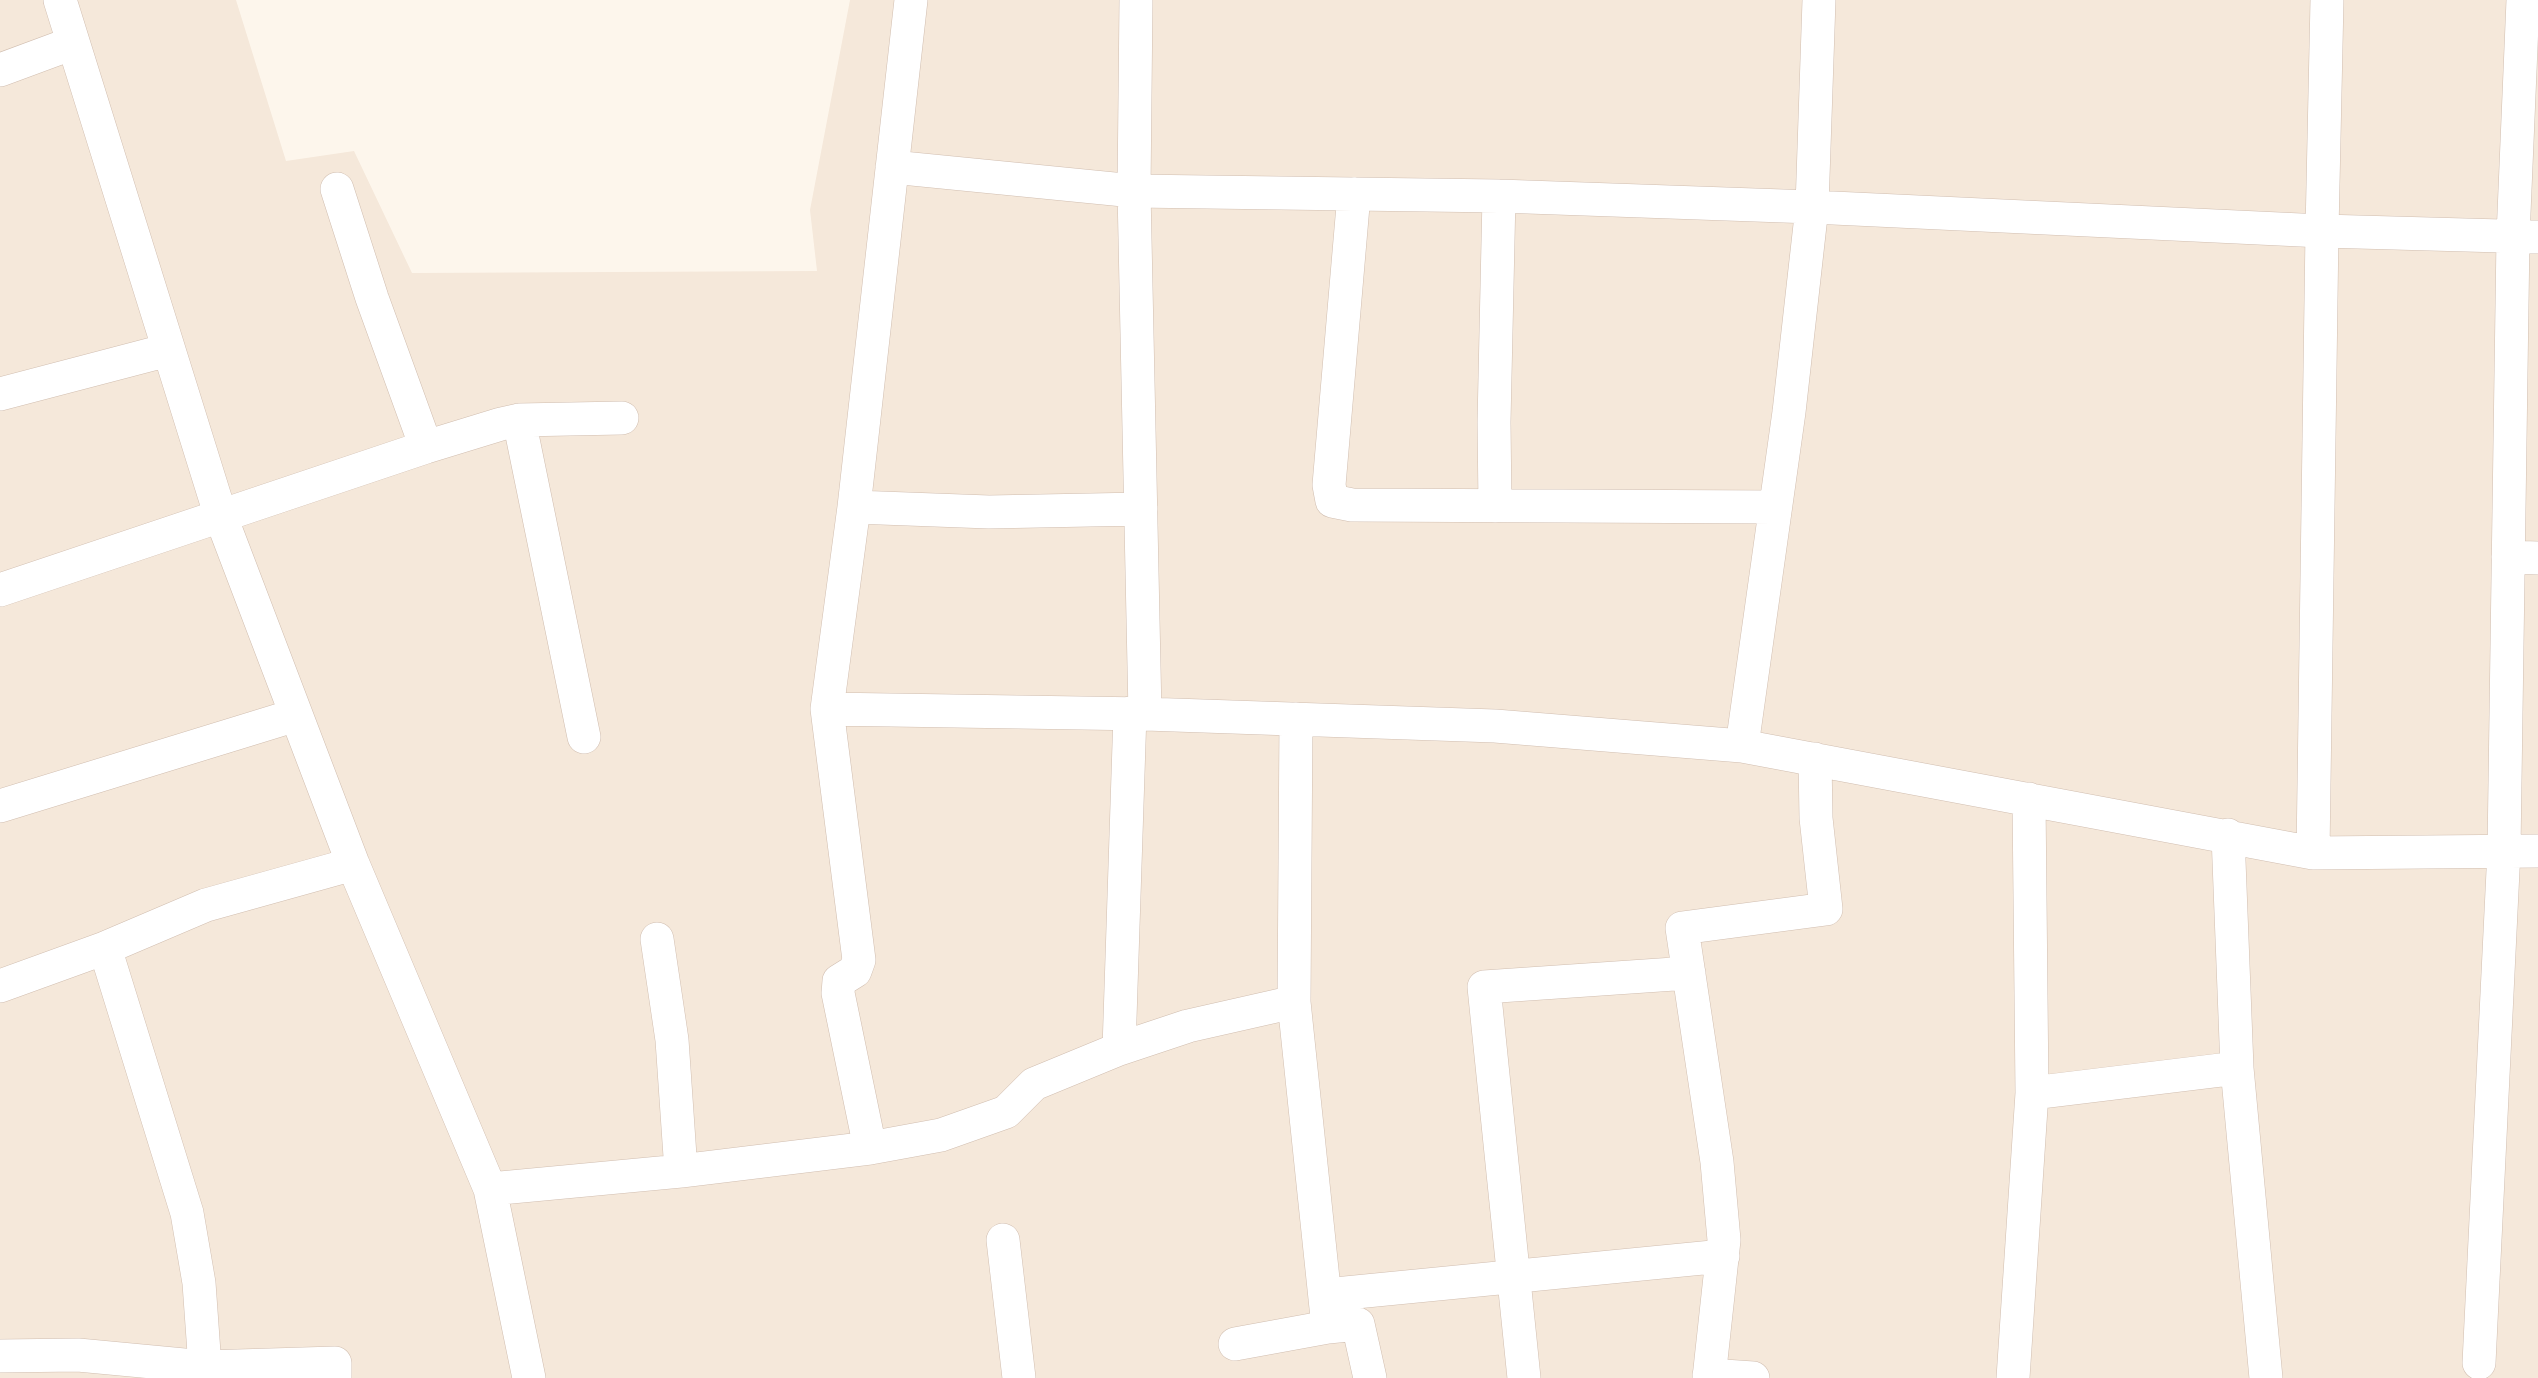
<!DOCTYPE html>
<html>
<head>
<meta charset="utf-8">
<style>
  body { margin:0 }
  canvas { display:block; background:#fdf6ec }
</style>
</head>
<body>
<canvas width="2538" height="1378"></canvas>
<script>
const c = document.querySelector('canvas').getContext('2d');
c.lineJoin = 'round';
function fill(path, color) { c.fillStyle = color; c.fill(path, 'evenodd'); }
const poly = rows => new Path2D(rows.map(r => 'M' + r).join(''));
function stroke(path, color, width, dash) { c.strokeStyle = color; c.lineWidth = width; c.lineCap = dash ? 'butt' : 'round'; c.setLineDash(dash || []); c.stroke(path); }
const residential = poly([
  [0,0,236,0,286,161,354,151,412,273,817,271,810,210,850,0,2538,0,2538,1378,0,1378]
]);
const minor = poly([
  [60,0,221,517,353,864,490,1189,529,1378],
  [1136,0,1134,191,1145,714],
  [0,70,73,43],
  [892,167,1134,191,1499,196,1812,207,2322,231,2538,237],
  [337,189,372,298,426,447],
  [1354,194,1329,485,1332,501,1352,505,1775,507],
  [0,394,168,350],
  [519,420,584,737],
  [1495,506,1494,422,1499,196],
  [854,507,989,512,1141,509],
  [2508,557,2538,558],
  [0,590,426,447,501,424,519,420,622,418],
  [827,709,1145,714,1495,726,1742,746,2313,853,2538,851],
  [1296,719,1294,1002,1328,1327],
  [1742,746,1789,412,1812,207,1819,0],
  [0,806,296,715],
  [2228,835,2237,1068,2266,1378],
  [2313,853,2322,231,2327,0],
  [657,939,672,1040,681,1171],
  [105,948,187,1213,199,1283,205,1367],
  [0,986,105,948,206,905,353,864],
  [1119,1049,1130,713],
  [2032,1093,2237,1068],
  [870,1148,838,993,839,981,855,971,859,960,827,709,854,507,911,0],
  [490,1189,681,1171,870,1148,941,1135,1006,1112,1034,1084,1119,1049,1188,1026,1294,1002],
  [1003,1240,1019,1378],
  [1325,1295,1723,1256],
  [1235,1344,1328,1327,1358,1324,1370,1378],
  [0,1356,78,1355,205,1367,335,1363,335,1378],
  [2479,1363,2504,850,2513,237,2523,0],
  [1709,1375,1753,1378],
  [1524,1378,1484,987,1689,973],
  [1709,1378,1724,1240,1717,1162,1682,928,1826,909,1816,818,1815,759],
  [2013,1378,2032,1093,2029,799]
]);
fill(residential, '#f5e8da');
stroke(minor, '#d1beb0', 34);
stroke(minor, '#fff', 33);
</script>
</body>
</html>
